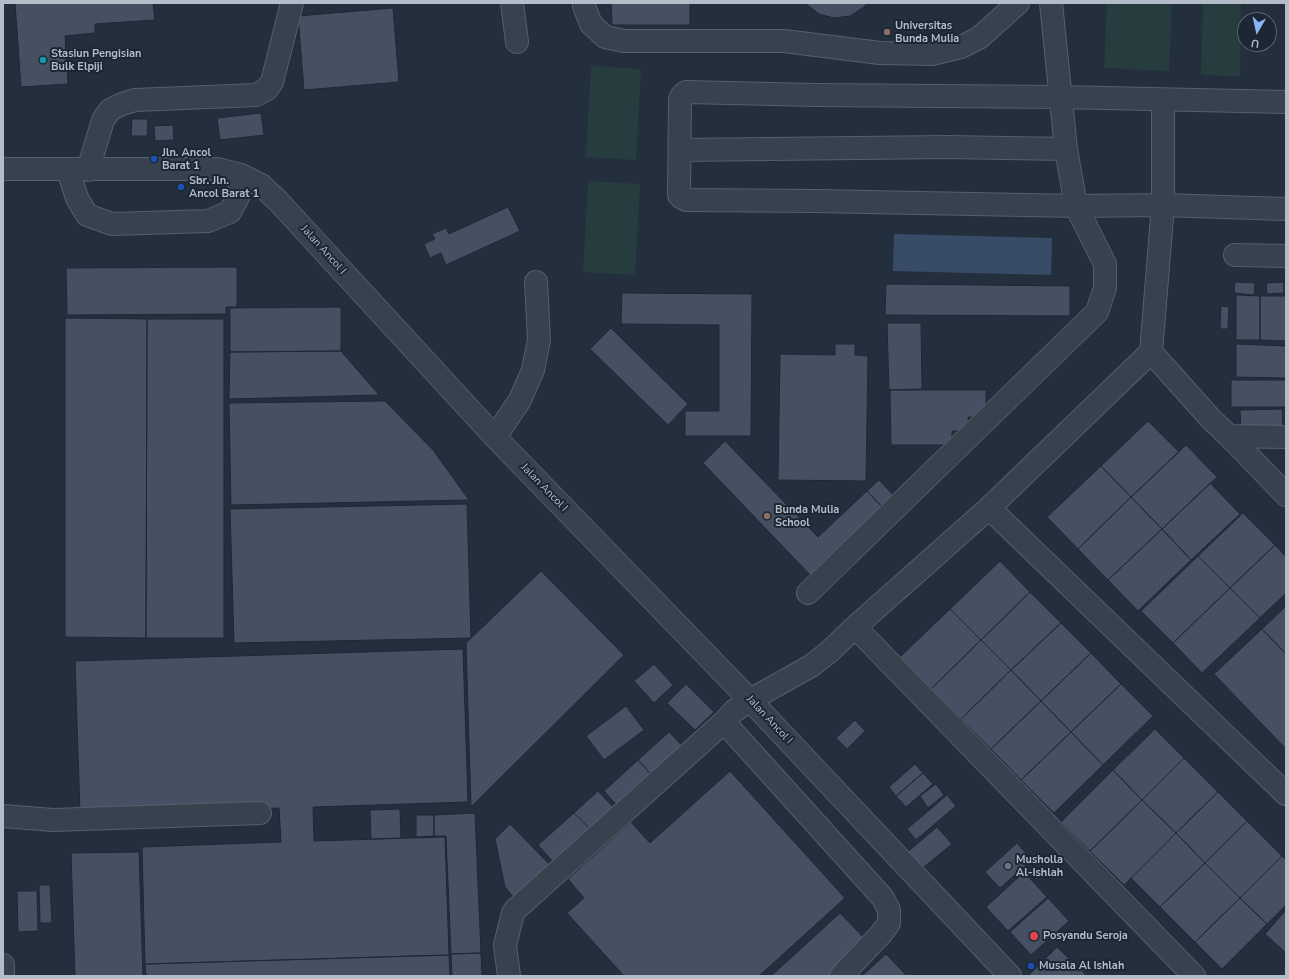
<!DOCTYPE html>
<html>
<head>
<meta charset="utf-8">
<style>
  body { margin:0 }
  #map { position:relative; width:1289px; height:979px; overflow:hidden; background:#242f3e; font-family:"Nunito Sans",sans-serif }
  canvas { display:block }
  .frame { position:absolute; inset:0; border:4px solid #b4bcc9; pointer-events:none }
  .north { position:absolute; left:1237px; top:12px; width:40px; height:40px; box-sizing:border-box; background:#1d2633; border:1px solid #59626f; border-radius:50%; rotate:189deg; font-size:11px; font-weight:700; line-height:16px; text-align:center; color:#b4bcc9 }
  .north::after { content:''; display:block; margin:auto; width:14px; height:18px; background:#8ab4f8; clip-path:polygon(50% 0,100% 100%,50% 72%,0 100%) }
</style>
</head>
<body>
<div id="map">
<canvas width="1289" height="979"></canvas>
<div class="frame"></div>
<div class="north">U</div>
</div>
<script>
const c = document.querySelector('canvas').getContext('2d');
c.lineJoin = 'round';
function fill(path, color) { c.fillStyle = color; c.fill(path, 'evenodd'); }
const poly = rows => new Path2D(rows.map(r => 'M' + r).join(''));
function stroke(path, color, width, dash) { c.strokeStyle = color; c.lineWidth = width; c.lineCap = dash ? 'butt' : 'round'; c.setLineDash(dash || []); c.stroke(path); }
function write(font, color, halo, rows, align = 'center') {
  c.font = font + ' "Nunito Sans",sans-serif'; c.lineWidth = 4; c.setLineDash([]); c.textBaseline = 'middle'; c.strokeStyle = halo; c.fillStyle = color; for (const [text, x, y, turn = 0] of rows) {
    c.save(); c.translate(x, y); c.rotate((+turn || 0) * Math.PI / 180); c.textAlign = isNaN(turn) ? turn : align; if (halo) c.strokeText(text, 0, 0); c.fillText(text, 0, 0); c.restore();
  }
}
const green = poly([
  [1107,3,1172,3,1169,71,1104,68],
  [1203,3,1241,3,1240,76,1201,75],
  [591,66,641,69,636,160,586,157],
  [588,181,640,184,635,275,583,272]
]);
const water = poly([
  [894,234,1052,238,1051,275,893,271]
]);
const building = poly([
  [15,3,153,3,155,20,95,24,95,33,65,36,68,84,21,87,15,3],
  [611,3,690,3,690,25,612,25,611,3],
  [805,3,867,3,864,7,850,16,834,18,819,14,805,3],
  [393,8,399,82,304,90,298,16,393,8],
  [261,113,264,135,220,140,217,118,261,113],
  [132,119,148,119,147,136,131,136,132,119],
  [173,125,174,140,155,141,154,126,173,125],
  [508,207,520,231,446,265,441,253,430,258,424,244,435,239,432,234,446,228,449,234,508,207],
  [237,267,237,307,226,307,226,314,67,315,66,268,237,267],
  [1235,282,1255,283,1254,295,1234,293,1235,282],
  [1284,282,1284,293,1267,294,1266,283,1284,282],
  [1284,282,1286,282,1286,293,1284,293,1284,282],
  [886,284,1070,286,1070,316,885,315,886,284],
  [622,293,752,294,751,436,685,436,685,411,719,411,719,325,621,324,622,293],
  [1236,295,1260,296,1260,340,1236,340,1236,295],
  [1260,296,1286,296,1286,341,1260,340,1260,296],
  [1221,306,1229,307,1228,329,1220,329,1221,306],
  [341,307,341,351,230,352,230,308,341,307],
  [65,318,147,319,146,638,65,637,65,318],
  [147,319,224,319,224,638,146,638,147,319],
  [887,323,921,323,922,389,889,390,887,323],
  [611,328,688,404,668,425,590,349,611,328],
  [835,344,855,344,855,355,868,356,866,481,778,480,780,354,835,355,835,344],
  [1236,344,1286,346,1286,378,1236,377,1236,344],
  [341,351,379,395,229,399,230,352,341,351],
  [1231,380,1286,380,1286,407,1231,407,1231,380],
  [890,390,986,390,986,417,968,417,969,431,952,431,952,445,891,445,890,390],
  [385,401,433,450,469,500,231,505,229,403,385,401],
  [1282,409,1283,428,1241,429,1240,410,1282,409],
  [1148,421,1179,452,1131,497,1101,466,1148,421],
  [725,441,818,537,867,491,885,510,813,578,703,463,725,441],
  [1186,445,1217,477,1162,529,1131,497,1186,445],
  [1101,466,1131,497,1078,549,1047,517,1101,466],
  [879,480,897,499,885,510,867,491,879,480],
  [1210,483,1240,514,1191,560,1162,529,1210,483],
  [1131,497,1162,529,1108,580,1078,549,1131,497],
  [467,504,471,638,234,643,230,509,467,504],
  [1243,513,1275,545,1230,588,1198,556,1243,513],
  [1162,529,1191,560,1138,611,1108,580,1162,529],
  [1275,545,1286,557,1286,593,1260,618,1230,588,1275,545],
  [1198,556,1230,588,1173,643,1141,611,1198,556],
  [1000,561,1030,592,981,640,950,609,1000,561],
  [541,571,624,655,471,807,466,643,541,571],
  [1230,588,1260,618,1202,673,1173,643,1230,588],
  [1030,592,1061,623,1011,670,981,640,1030,592],
  [1286,606,1286,654,1262,629,1286,606],
  [950,609,981,640,931,689,900,657,950,609],
  [1061,623,1091,653,1041,701,1011,670,1061,623],
  [1262,629,1286,654,1286,749,1214,674,1262,629],
  [981,640,1011,670,961,719,931,689,981,640],
  [463,649,468,802,313,807,314,841,445,837,449,955,145,964,142,847,281,842,279,808,80,814,75,661,463,649],
  [1091,653,1121,684,1071,732,1041,701,1091,653],
  [654,664,673,685,654,703,634,681,654,664],
  [1011,670,1041,701,991,749,961,719,1011,670],
  [686,684,714,712,695,730,667,703,686,684],
  [1121,684,1153,716,1103,765,1071,732,1121,684],
  [1041,701,1071,732,1021,780,991,749,1041,701],
  [626,706,644,730,604,760,586,736,626,706],
  [855,720,865,731,847,749,836,738,855,720],
  [1155,729,1184,758,1142,800,1113,770,1155,729],
  [669,732,689,753,657,781,638,760,669,732],
  [1071,732,1103,765,1054,813,1021,780,1071,732],
  [1184,758,1218,792,1176,833,1142,800,1184,758],
  [638,760,657,781,623,812,604,791,638,760],
  [915,764,923,773,896,796,889,787,915,764],
  [1113,770,1142,800,1090,851,1061,822,1113,770],
  [730,771,845,898,759,976,624,976,567,913,584,898,568,879,631,822,650,843,730,771],
  [923,773,933,784,906,807,896,796,923,773],
  [936,784,944,795,928,808,920,796,936,784],
  [598,791,616,810,592,831,574,813,598,791],
  [1218,792,1247,821,1205,863,1176,833,1218,792],
  [947,795,956,806,916,840,907,829,947,795],
  [1142,800,1176,833,1124,885,1090,851,1142,800],
  [400,809,401,838,371,839,370,810,400,809],
  [475,813,481,953,451,954,446,836,434,836,434,815,475,813],
  [574,813,592,831,555,864,538,845,574,813],
  [416,815,434,815,434,836,416,837,416,815],
  [1247,821,1282,856,1240,898,1205,863,1247,821],
  [510,824,553,868,515,899,505,887,495,839,510,824],
  [937,827,952,844,918,872,904,855,937,827],
  [1176,833,1205,863,1160,907,1131,878,1176,833],
  [1017,843,1032,860,1000,888,985,872,1017,843],
  [139,852,143,976,75,976,71,853,139,852],
  [1282,856,1286,860,1286,905,1267,924,1240,898,1282,856],
  [1205,863,1240,898,1195,942,1160,907,1205,863],
  [1024,872,1047,897,1008,931,986,907,1024,872],
  [39,885,50,885,52,923,40,923,39,885],
  [17,891,37,891,38,931,18,932,17,891],
  [1048,898,1069,921,1031,955,1010,932,1048,898],
  [1240,898,1267,924,1222,969,1195,942,1240,898],
  [1286,910,1286,951,1285,952,1265,934,1286,910],
  [840,913,867,941,829,976,771,976,840,913],
  [1057,947,1087,976,1028,976,1057,947],
  [481,953,482,976,452,976,451,954,481,953],
  [886,954,907,976,862,976,886,954],
  [449,955,450,976,146,976,145,964,449,955]
]);
const minor = poly([
  [512,3,517,42],
  [584,3,584,6,591,24,605,37,624,41,784,41,880,53,932,54,961,47,979,38,1018,3],
  [1286,102,1061,97,815,95,686,92,682,95,680,99,679,195,682,198,686,200,816,201,1076,206,1163,205,1286,209],
  [680,150,947,147,1066,149],
  [3,169,218,169,241,175,261,185,278,201,495,437,750,700,1010,976],
  [68,170,77,198,87,215,112,224,208,221,230,212,238,197,241,175],
  [88,170,103,120,110,110,122,104,135,100,256,95,267,89,272,82,292,3],
  [1235,255,1286,256],
  [1151,352,1211,419,1229,436,1286,495],
  [1229,436,1286,437],
  [495,437,520,400,533,370,539,340,536,282],
  [989,508,1286,794],
  [808,593,1097,312,1105,288,1105,264,1076,206,1066,149,1051,3],
  [855,627,1194,976],
  [724,722,883,898,889,910,889,923,881,934,841,976],
  [3,816,53,820,260,813],
  [3,965,3,976],
  [509,976,505,945,513,913,515,910,724,722,734,711,750,700,811,666,829,652,855,627,989,508,1151,352,1163,205,1163,100]
]);
const markers = [
  [887,32,4,"#8d6e63"],
  [43,60,4,"#0f9aa8"],
  [154,159,4,"#1a4fb4"],
  [181,187,4,"#1a4fb4"],
  [767,516,4,"#8d6e63"],
  [1008,866,4,"#6b7280"],
  [1034,936,5,"#e0444e"],
  [1031,966,4,"#1a4fb4"]
];
const poiNames = [
  ["Universitas",895,26],
  ["Bunda Mulia",895,39],
  ["Stasiun Pengisian",51,54],
  ["Bulk Elpiji",51,67],
  ["Jln. Ancol",162,153],
  ["Barat 1",162,166],
  ["Sbr. Jln.",189,181],
  ["Ancol Barat 1",189,194],
  ["Bunda Mulia",775,510],
  ["School",775,523],
  ["Musholla",1016,860],
  ["Al-Ishlah",1016,873],
  ["Posyandu Seroja",1043,936],
  ["Musala Al Ishlah",1039,966]
];
const streetNames = [
  ["Jalan Ancol I",323,250,48],
  ["Jalan Ancol I",544,488,46],
  ["Jalan Ancol I",769,720,47]
];
fill(green, '#263c3f');
fill(water, '#394c67');
fill(building, '#455162');
stroke(building, '#1f2835', 1);
stroke(minor, '#565f6c', 24);
stroke(minor, '#38414e', 22);
for (const [x, y, r, color] of markers) { const dot = new Path2D(); dot.arc(x, y, r, 0, 2 * Math.PI); c.fillStyle = color; c.fill(dot); stroke(dot, '#1d2633', 1.5); }
write('bold 11px', '#b4bcc9', '#1d2633', poiNames, 'left');
write('11px', '#b4bcc9', '#1d2633', streetNames);
</script>
</body>
</html>
